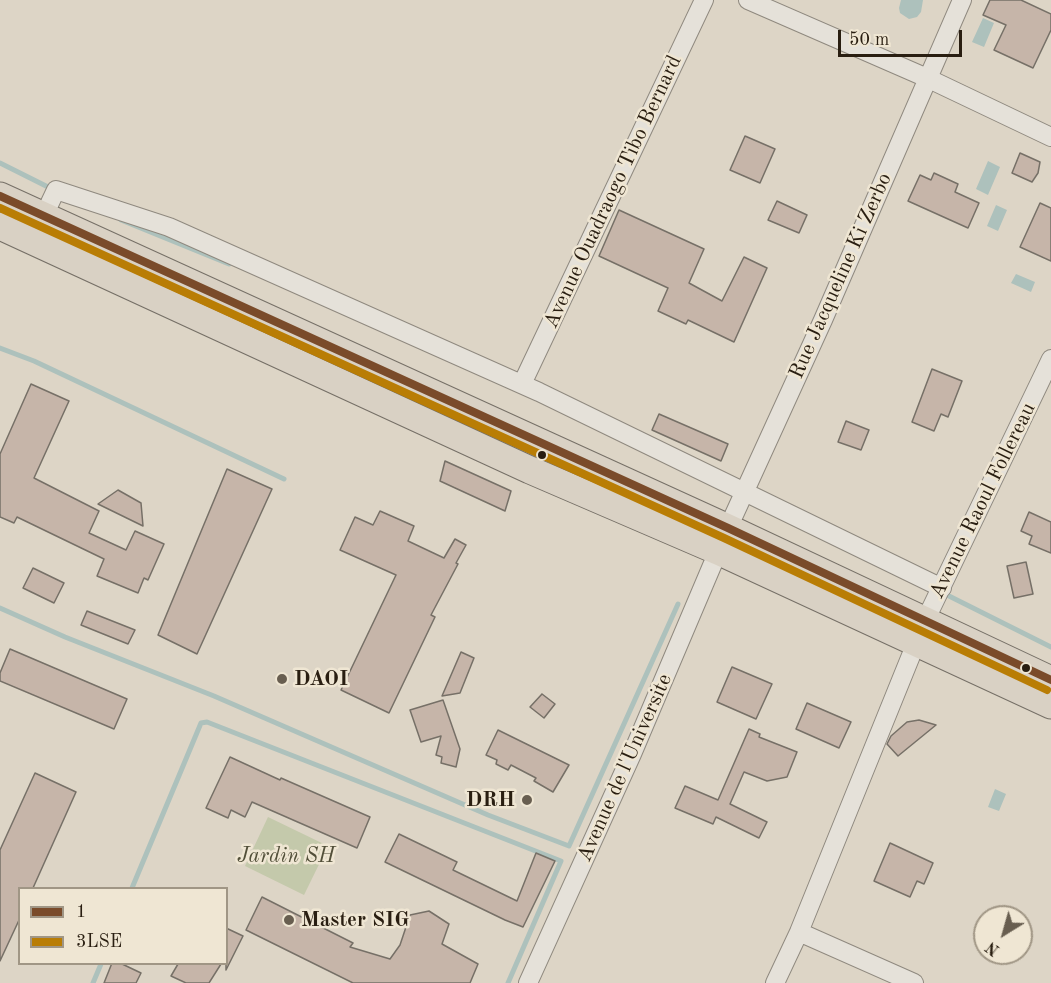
<!DOCTYPE html>
<html>
<head>
<meta charset="utf-8">
<style>
  body { margin:0 }
  #map { position:relative; width:1051px; height:983px; overflow:hidden; background:#ddd5c6; font-family:"Old Standard TT",serif }
  canvas { display:block }
  .legend { position:absolute; left:18px; top:887px; width:210px; height:78px; box-sizing:border-box; background:#efe6d3; border:2px solid #a09685; margin:0; padding:8px 10px; list-style:none; font-size:18px; color:#291e11 }
  .legend li { display:flex; align-items:center; gap:12px; height:30px }
  .legend b { width:30px; border:2px solid #a09685 }
  .north { position:absolute; left:973px; top:905px; width:60px; height:60px; box-sizing:border-box; background:#efe6d3; border:2px solid #a09685; border-radius:50%; rotate:217deg; font-size:16px; font-weight:700; line-height:24px; text-align:center; color:#291e11 }
  .north::after { content:''; display:block; margin:auto; width:21px; height:27px; background:#685e50; clip-path:polygon(50% 0,100% 100%,50% 72%,0 100%) }
  .scale { position:absolute; left:838px; top:30px; width:124px; height:27px; box-sizing:border-box; border:3px solid #291e11; border-top:0; padding-left:8px; font-size:18px; line-height:21px; white-space:nowrap; color:#291e11; -webkit-text-stroke:4px #efe6d3; paint-order:stroke }
</style>
</head>
<body>
<div id="map">
<canvas width="1051" height="983"></canvas>
<ul class="legend">
<li><b style="height:8px;background:#7a4b2a"></b>1</li>
<li><b style="height:8px;background:#b97d05"></b>3LSE</li>
</ul>
<div class="north">N</div>
<div class="scale">50 m</div>
</div>
<script>
const c = document.querySelector('canvas').getContext('2d');
c.lineJoin = 'round';
function fill(path, color) { c.fillStyle = color; c.fill(path, 'evenodd'); }
const poly = rows => new Path2D(rows.map(r => 'M' + r).join(''));
function stroke(path, color, width, dash) { c.strokeStyle = color; c.lineWidth = width; c.lineCap = dash ? 'butt' : 'round'; c.setLineDash(dash || []); c.stroke(path); }
function write(font, color, halo, rows, align = 'center') {
  c.font = font + ' "Old Standard TT",serif'; c.lineWidth = 5; c.setLineDash([]); c.textBaseline = 'middle'; c.strokeStyle = halo; c.fillStyle = color; for (const [text, x, y, turn = 0] of rows) {
    c.save(); c.translate(x, y); c.rotate((+turn || 0) * Math.PI / 180); c.textAlign = isNaN(turn) ? turn : align; if (halo) c.strokeText(text, 0, 0); c.fillText(text, 0, 0); c.restore();
  }
}
const green = poly([
  [268,817,328,846,304,895,245,866]
]);
const water = poly([
  [901,0,923,0,921,12,917,17,909,19,900,13,899,8],
  [983,18,994,23,984,47,972,42],
  [988,161,1000,167,988,195,976,189],
  [996,205,1007,210,998,231,987,226],
  [1016,274,1035,282,1031,292,1011,283],
  [995,789,1006,794,999,811,988,807]
]);
const stream = poly([
  [0,163,52,189],
  [121,220,229,264],
  [0,348,34,361,284,479],
  [943,593,1051,647],
  [0,608,65,637,214,696,488,815,569,846,678,604],
  [132,888,201,723,207,722,561,861,508,983],
  [93,983,101,964]
]);
const building = poly([
  [990,0,1021,0,1051,14,1051,30,1033,68,994,50,1006,25,983,15,990,0],
  [745,136,775,149,760,183,730,170,745,136],
  [1020,153,1040,162,1038,173,1032,182,1012,173,1020,153],
  [934,173,958,184,955,192,979,203,968,228,908,201,920,175,931,180,934,173],
  [777,201,807,215,799,233,768,220,777,201],
  [1040,203,1051,208,1051,261,1020,247,1040,203],
  [619,210,704,249,689,283,722,301,744,257,767,268,734,342,688,320,686,324,658,311,668,288,599,256,619,210],
  [932,369,962,381,948,417,941,414,934,431,912,422,932,369],
  [31,384,69,401,34,478,99,511,89,533,126,550,135,531,164,544,148,580,144,578,138,593,97,576,104,559,17,517,14,523,0,517,0,454,31,384],
  [659,414,728,444,721,461,652,430,659,414],
  [846,421,869,430,861,450,838,442,846,421],
  [445,461,511,491,505,511,440,481,445,461],
  [227,469,272,489,197,654,158,635,227,469],
  [118,490,141,503,143,526,98,504,118,490],
  [380,511,414,526,408,541,444,558,455,539,466,545,456,563,458,564,431,615,435,617,389,713,341,690,396,575,340,550,355,517,373,525,380,511],
  [1029,512,1051,522,1051,553,1029,544,1032,536,1021,531,1029,512],
  [1026,562,1033,594,1014,598,1007,566,1026,562],
  [33,568,64,583,54,603,23,588,33,568],
  [87,611,135,630,128,644,81,625,87,611],
  [10,649,127,699,114,729,0,681,0,673,10,649],
  [461,652,474,658,460,693,442,696,461,652],
  [732,667,772,684,756,719,717,702,732,667],
  [542,694,555,704,544,718,530,707,542,694],
  [443,700,460,749,456,767,441,763,442,757,436,755,441,736,421,742,410,710,443,700],
  [807,703,851,722,839,748,796,729,807,703],
  [919,720,936,725,898,756,887,744,891,736,907,722,919,720],
  [749,729,760,734,759,737,797,752,787,777,767,781,744,772,730,804,767,822,759,838,716,817,713,824,675,808,685,786,718,800,749,729],
  [498,730,569,765,553,792,534,781,536,778,511,765,508,770,496,764,497,760,486,755,498,730],
  [230,757,280,780,281,778,370,817,357,848,252,802,245,817,231,810,228,818,206,808,230,757],
  [35,773,76,792,33,888,20,888,20,918,0,961,0,850,35,773],
  [399,834,457,862,453,870,517,901,536,853,555,861,523,927,505,920,385,862,399,834],
  [890,843,933,863,924,884,917,881,910,897,874,881,890,843],
  [262,897,353,943,350,947,390,959,400,945,410,915,429,911,449,924,442,944,478,964,470,983,353,983,246,930,262,897],
  [226,928,243,936,226,970,226,928],
  [112,963,120,963,141,973,136,983,104,983,112,963],
  [178,964,221,964,209,983,186,983,171,976,178,964]
]);
const minor = poly([
  [748,0,927,78,1051,137],
  [39,226,56,190,169,227,539,392,942,588],
  [522,384,704,0],
  [799,932,914,983],
  [528,983,632,754,728,528,823,320,962,0],
  [775,983,799,932,925,621,1051,359]
]);
const primary = poly([
  [0,196,728,528,1051,680],
  [0,226,530,470,718,551,1051,705]
]);
const bus1 = poly([
  [0,196,728,528,1051,680]
]);
const bus2 = poly([
  [0,208,724,538,1047,690]
]);
const markers = [
  [542,455,5,"#291e11"],
  [1026,668,5,"#291e11"],
  [282,679,6,"#685e50"],
  [527,800,6,"#685e50"],
  [289,920,6,"#685e50"]
];
const streetNames = [
  ["Avenue Ouadraogo Tibo Bernard",613,192,-65],
  ["Rue Jacqueline Ki Zerbo",841,276,-66],
  ["Avenue Raoul Follereau",983,501,-64],
  ["Avenue de l'Universite",625,768,-66]
];
const poiNames = [
  ["DAOI",294,679],
  ["DRH",515,800,"right"],
  ["Master SIG",301,920]
];
const parkNames = [
  ["Jardin SH",286,856]
];
fill(green, '#c4c9ab');
fill(water, '#adc1bc');
stroke(stream, '#adc1bc', 5);
fill(building, '#c6b5a9');
stroke(building, '#767067', 1.5);
stroke(minor, '#8f897f', 20);
stroke(primary, '#767067', 29);
stroke(minor, '#e5e1d9', 18);
stroke(primary, '#d9d1c4', 27);
stroke(bus1, '#7a4b2a', 8);
stroke(bus2, '#b97d05', 8);
for (const [x, y, r, color] of markers) { const dot = new Path2D(); dot.arc(x, y, r, 0, 2 * Math.PI); c.fillStyle = color; c.fill(dot); stroke(dot, '#efe6d3', 2); }
write('21px', '#291e11', '#efe6d3', streetNames);
write('bold 21px', '#291e11', '#efe6d3', poiNames, 'left');
write('italic 21px', '#524f39', '#efe6d3', parkNames);
</script>
</body>
</html>
